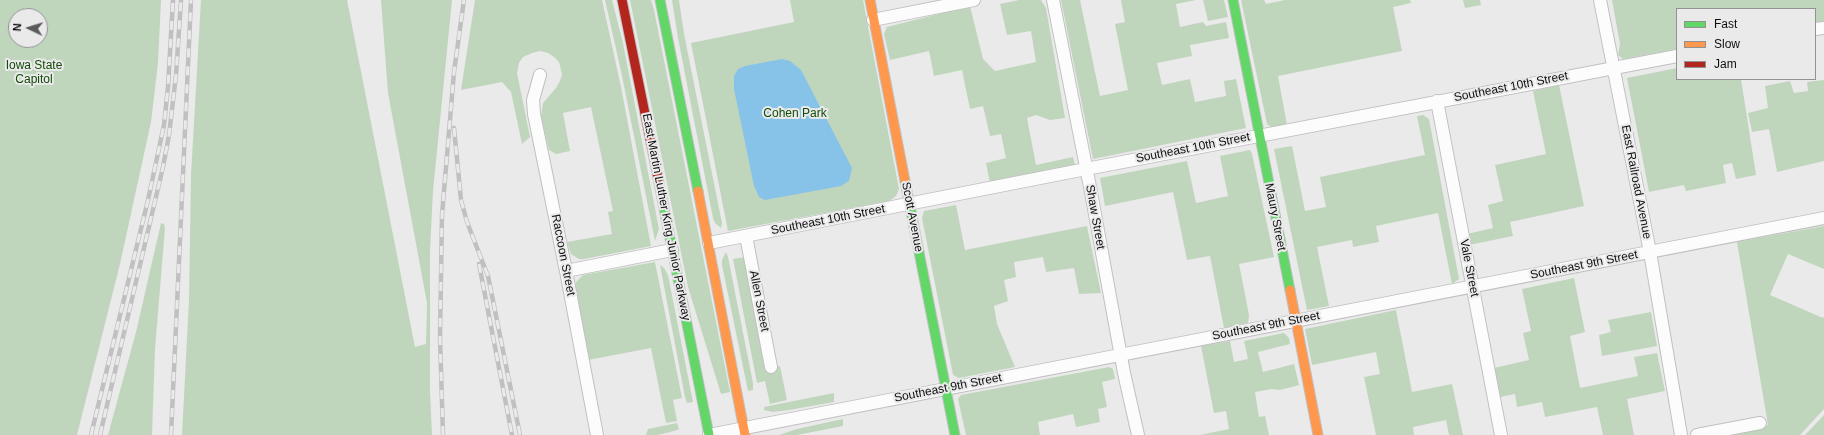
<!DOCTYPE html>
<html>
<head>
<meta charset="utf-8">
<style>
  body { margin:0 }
  #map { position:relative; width:1824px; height:435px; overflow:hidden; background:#eaeaeb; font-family:Arial,sans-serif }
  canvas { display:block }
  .legend { position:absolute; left:1676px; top:8px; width:140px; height:72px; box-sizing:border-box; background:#eaeaeb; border:1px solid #929293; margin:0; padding:5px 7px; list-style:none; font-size:12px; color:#0e0e0e }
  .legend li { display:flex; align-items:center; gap:8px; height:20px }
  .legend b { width:20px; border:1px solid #929293 }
  .north { position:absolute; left:8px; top:8px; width:40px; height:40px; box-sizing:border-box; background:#eaeaeb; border:1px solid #929293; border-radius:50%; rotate:274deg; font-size:11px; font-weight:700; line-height:16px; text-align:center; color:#0e0e0e }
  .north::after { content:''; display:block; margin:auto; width:14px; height:18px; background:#5b5b5b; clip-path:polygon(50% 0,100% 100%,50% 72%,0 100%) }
</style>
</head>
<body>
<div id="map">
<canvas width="1824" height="435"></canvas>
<ul class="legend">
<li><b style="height:5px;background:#63d668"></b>Fast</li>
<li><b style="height:5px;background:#ff974d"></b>Slow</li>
<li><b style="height:5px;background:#b3261e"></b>Jam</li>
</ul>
<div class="north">N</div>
</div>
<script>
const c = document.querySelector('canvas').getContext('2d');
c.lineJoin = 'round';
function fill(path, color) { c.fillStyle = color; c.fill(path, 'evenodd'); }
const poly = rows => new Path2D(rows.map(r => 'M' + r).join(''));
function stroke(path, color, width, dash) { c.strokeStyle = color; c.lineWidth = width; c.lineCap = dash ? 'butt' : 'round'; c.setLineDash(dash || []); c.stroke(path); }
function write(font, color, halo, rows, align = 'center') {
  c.font = font + ' Arial,sans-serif'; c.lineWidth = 4; c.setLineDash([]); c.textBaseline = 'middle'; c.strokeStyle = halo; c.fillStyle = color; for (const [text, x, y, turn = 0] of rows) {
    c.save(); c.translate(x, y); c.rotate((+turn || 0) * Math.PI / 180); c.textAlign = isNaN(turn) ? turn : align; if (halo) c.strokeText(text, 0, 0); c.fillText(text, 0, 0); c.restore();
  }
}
const green = poly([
  [0,0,161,0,158,63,151,122,120,264,77,435,0,435],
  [16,16,40,16,40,40,16,40],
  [201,0,347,0,415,347,426,344,427,303,388,93,381,0,452,0,433,191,430,250,430,391,432,435,182,435,189,300,191,175],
  [475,0,602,0,621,87,651,246,584,259,579,259,571,254,567,242,612,234,608,212,613,211,591,107,563,113,570,151,556,154,549,150,541,117,543,103,556,88,560,81,562,74,559,62,554,57,548,53,540,51,532,53,523,57,519,63,517,73,530,137,522,144,511,92,502,82,461,90],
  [605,0,612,0,623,43,659,229,655,241,621,71],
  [630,0,651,0,654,10,730,392,721,394,688,287],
  [672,0,679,0,684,34,722,223,721,228,715,223,713,218,678,38],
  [790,0,863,0,899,189,896,196,889,201,728,231,691,43,794,22],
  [1019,0,1041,0,1046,8,1065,118,1050,120,1036,115,1027,118,1036,165,1073,157,1075,165,990,183,986,163,1006,158,1001,134,990,136,983,106,970,109,962,70,934,76,929,51,890,60,884,34,887,27,970,6,983,59,995,71,1036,62,1031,31,1007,35,1000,4],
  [1061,0,1080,0,1100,96,1128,90,1115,24,1125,22,1121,0,1196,0,1176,4,1180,27,1203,22,1206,26,1226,22,1229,38,1190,45,1192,56,1157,63,1162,85,1190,79,1195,102,1226,96,1224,81,1236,79,1246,128,1093,159],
  [1203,0,1224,0,1228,17,1208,21],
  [1241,0,1264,0,1266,4,1285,0,1410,0,1411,3,1393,7,1402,51,1278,76,1287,125,1272,128,1267,124],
  [1463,0,1480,0,1481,5,1465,8],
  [1612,0,1824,0,1824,21,1815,23,1815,9,1677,9,1677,49,1623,59,1618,55,1620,44],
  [1677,68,1677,79,1741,79,1756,175,1736,179,1732,163,1723,165,1726,183,1686,191,1684,185,1649,192,1627,78],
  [1824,80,1824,161,1777,172,1769,129,1752,132,1748,113,1768,108,1765,86,1790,81,1794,93,1808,91,1807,82],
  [1559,85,1584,206,1510,222,1513,236,1469,245,1467,234,1493,228,1488,205,1503,201,1495,165,1546,154,1533,91],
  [1423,115,1429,119,1459,279,1452,284,1438,213,1376,226,1379,242,1353,247,1352,240,1317,247,1329,306,1307,310,1274,149,1292,146,1305,211,1326,207,1320,177,1425,155,1417,116],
  [1250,150,1252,154,1274,257,1239,264,1249,315,1248,323,1224,328,1210,256,1187,260,1173,192,1105,206,1100,178,1187,161,1196,203,1228,196,1220,156],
  [956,205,965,250,1087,226,1101,293,1079,294,1074,268,1046,272,1043,257,1014,262,1016,277,1004,280,1008,301,994,306,997,324,1015,367,959,378,953,375,922,218,924,211],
  [161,223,164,224,165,228,155,349,152,435,108,435,136,332],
  [1824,226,1824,269,1788,254,1770,295,1823,318,1824,316,1824,409,1800,435,1720,435,1768,425,1737,242],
  [726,252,728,257,753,383,753,390,748,391,722,265,722,260],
  [745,257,767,369,780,366,787,400,770,404,765,381,757,383,733,259],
  [655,262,682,398,673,400,677,421,666,423,651,348,588,360,575,291,576,282,583,275],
  [660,265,664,268,668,275,693,402,687,403,685,397],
  [1574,278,1585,332,1570,336,1580,388,1638,376,1634,357,1657,353,1665,391,1627,399,1634,435,1603,435,1597,407,1545,417,1542,402,1517,407,1515,394,1500,397,1494,368,1529,360,1523,333,1531,331,1522,289],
  [1396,310,1412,392,1452,384,1463,435,1449,435,1446,420,1413,427,1414,435,1376,435,1364,377,1380,374,1376,352,1312,365,1305,329],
  [1651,312,1657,346,1602,356,1599,335,1611,332,1608,320],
  [1284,333,1289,338,1290,344,1258,352,1263,372,1294,364,1299,385,1280,390,1272,389,1255,392,1259,417,1265,416,1269,435,1200,435,1229,429,1226,411,1214,413,1201,346,1230,341,1234,362,1248,359,1244,341],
  [1109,367,1113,369,1115,379,1102,382,1107,407,1098,409,1100,422,1076,427,1073,414,1038,422,1040,435,966,435,958,399,961,395],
  [834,393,834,402,789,410,773,412,764,410,764,407],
  [1824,415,1824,435,1805,435,1823,416],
  [843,419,843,426,797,435,779,435,797,429],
  [677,423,679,429,674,431,658,435,646,435,648,429]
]);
const water = poly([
  [782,59,790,61,801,70,852,168,849,181,841,186,765,200,759,197,754,186,734,89,734,76,738,69,745,66]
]);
const street = poly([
  [1053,0,1090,187,1124,373,1138,435],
  [1600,0,1650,252,1681,435],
  [873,20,974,0],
  [1815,29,1824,28],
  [540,75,533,100,534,114,566,271,597,435],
  [1437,101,1501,435],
  [746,236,771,367],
  [709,243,1086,169,1677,56],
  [566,271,672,250],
  [709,435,1824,218],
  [1697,435,1760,423]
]);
const fast = poly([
  [660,0,698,191],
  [1233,0,1290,290],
  [658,178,709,435],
  [905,181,955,435]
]);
const slow = poly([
  [870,0,905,181],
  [698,191,745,435],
  [1290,290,1318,435]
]);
const jam = poly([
  [622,0,658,178]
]);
const rail = poly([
  [454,128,461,200,467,222,488,276,520,435],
  [479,264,512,435],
  [91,435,148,200,164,125,168,87,173,0],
  [100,435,163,167,169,135,176,75,181,0],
  [171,435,191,0],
  [443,435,440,338,442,215,454,72,464,0]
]);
const parkNames = [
  ["Iowa State",34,66],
  ["Capitol",34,80],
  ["Cohen Park",795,114]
];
const streetNames = [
  ["Southeast 10th Street",1511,87,-11],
  ["Southeast 10th Street",1193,148,-11],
  ["East Railroad Avenue",1636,182,79],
  ["East Martin Luther King Junior Parkway",666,217,79],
  ["Scott Avenue",912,217,79],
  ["Shaw Street",1095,217,80],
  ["Maury Street",1275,217,79],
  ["Southeast 10th Street",828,220,-11],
  ["Raccoon Street",563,255,79],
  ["Southeast 9th Street",1584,265,-11],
  ["Vale Street",1469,268,79],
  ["Allen Street",759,301,79],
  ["Southeast 9th Street",1266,326,-11],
  ["Southeast 9th Street",948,388,-11]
];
fill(green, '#c0d6bc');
fill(water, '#87c3e8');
stroke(street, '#c0c0c1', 14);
stroke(fast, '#c0c0c1', 11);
stroke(slow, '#c0c0c1', 11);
stroke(jam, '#c0c0c1', 11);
stroke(street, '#fcfcfc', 12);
stroke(fast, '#63d668', 9);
stroke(slow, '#ff974d', 9);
stroke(jam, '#b3261e', 9);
stroke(rail, '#c0c0c0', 4.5);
stroke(rail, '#eaeaeb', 3, [9]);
write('12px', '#114b06', '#eaeaeb', parkNames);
write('12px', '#0e0e0e', '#eaeaeb', streetNames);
</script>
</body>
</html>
